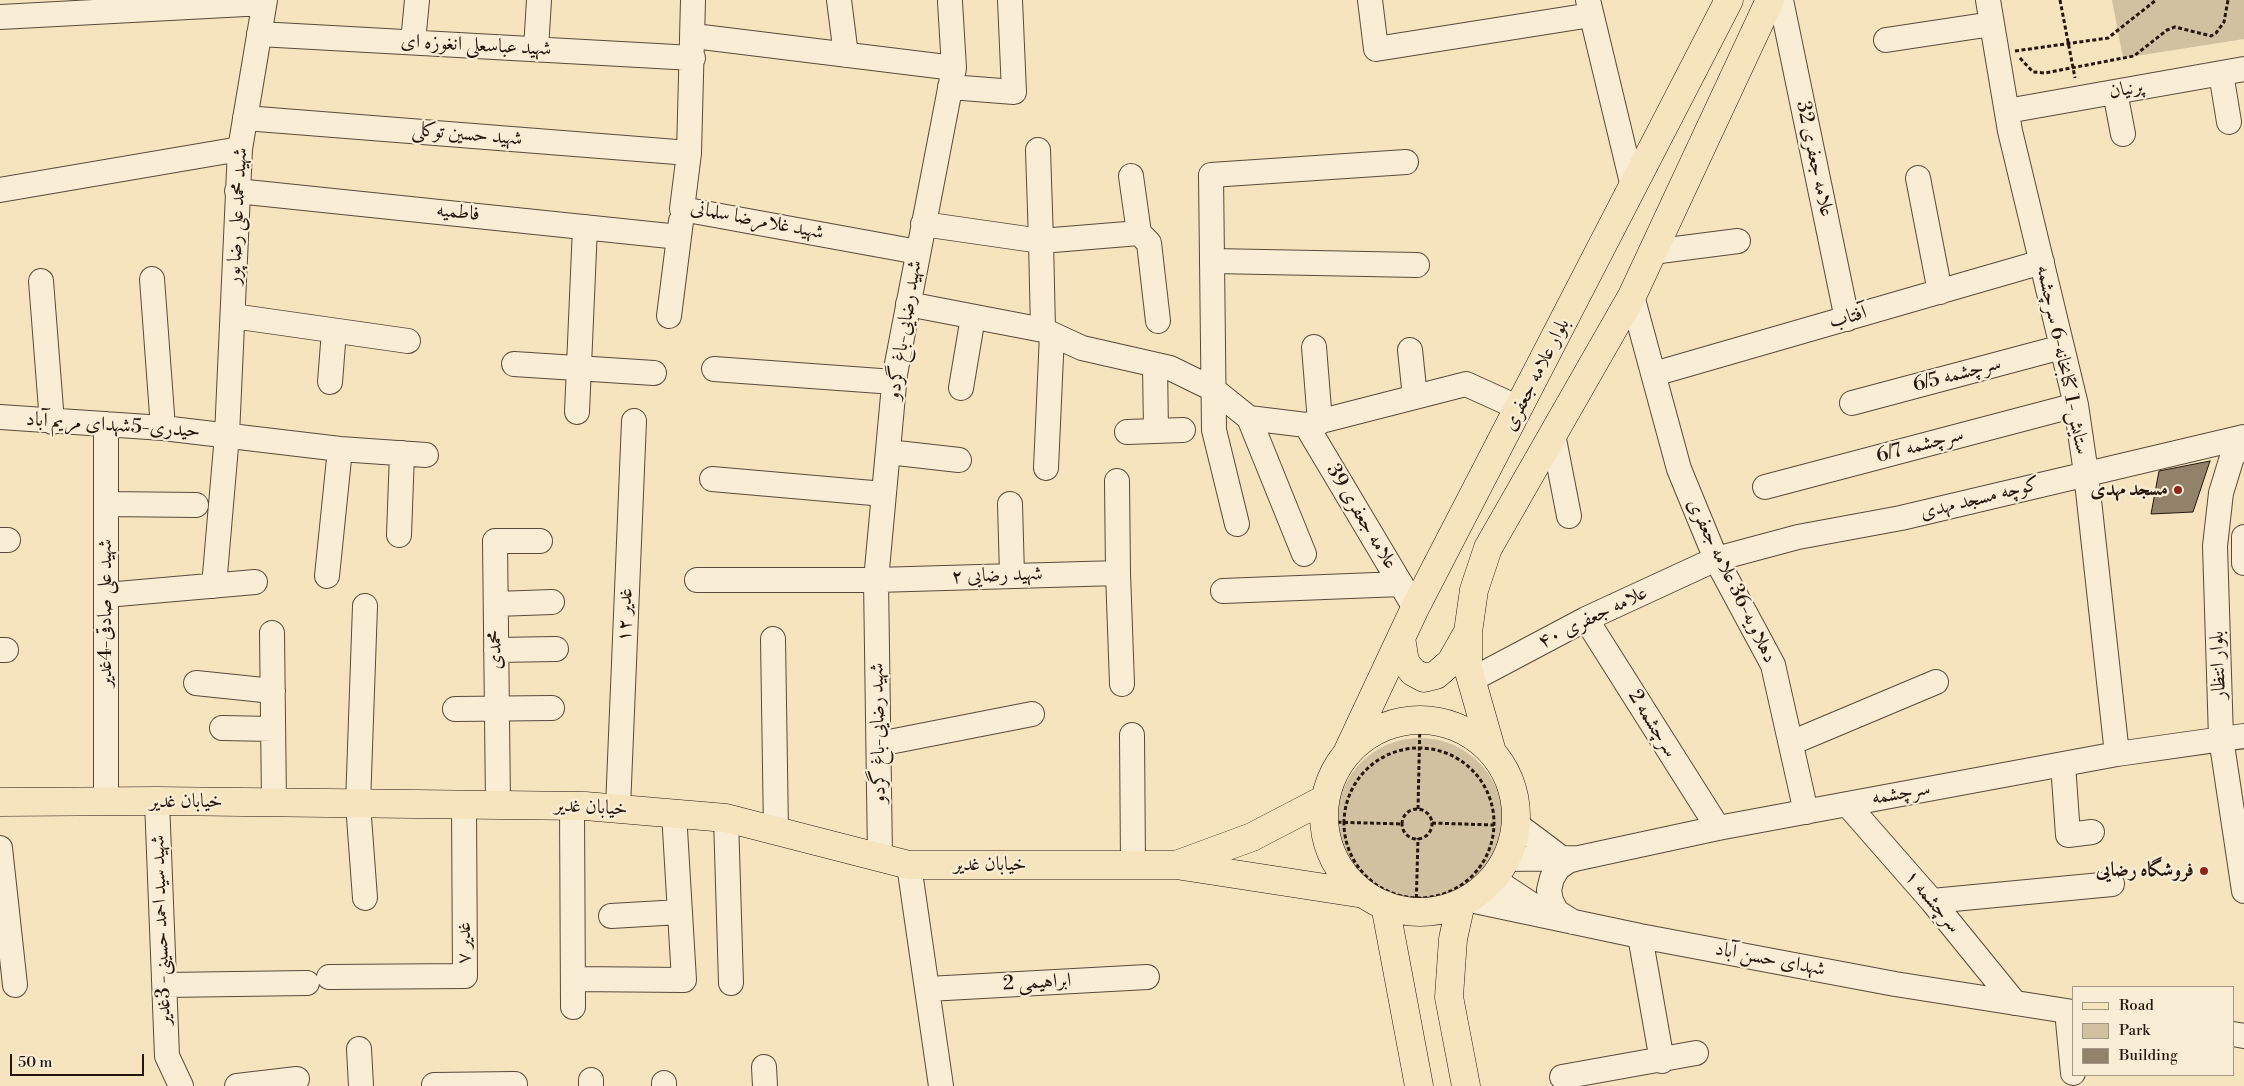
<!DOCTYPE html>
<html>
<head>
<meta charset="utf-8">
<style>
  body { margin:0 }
  #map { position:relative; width:2244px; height:1086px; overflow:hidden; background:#f6e4bf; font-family:"Libre Bodoni",serif }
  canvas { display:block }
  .legend { position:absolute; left:2072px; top:986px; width:162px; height:90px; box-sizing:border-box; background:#f9edd5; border:1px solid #a49785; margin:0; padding:6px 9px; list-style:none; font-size:15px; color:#25170e }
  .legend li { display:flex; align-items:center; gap:10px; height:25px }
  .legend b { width:25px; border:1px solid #a49785 }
  .scale { position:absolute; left:10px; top:1054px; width:134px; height:22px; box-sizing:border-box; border:2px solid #25170e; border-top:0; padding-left:6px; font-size:15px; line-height:18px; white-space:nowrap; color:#25170e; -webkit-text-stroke:4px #f9edd5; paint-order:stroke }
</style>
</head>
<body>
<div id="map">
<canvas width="2244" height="1086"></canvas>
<ul class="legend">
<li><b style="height:6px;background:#f6e4bf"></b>Road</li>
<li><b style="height:14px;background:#d2c1a1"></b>Park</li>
<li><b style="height:14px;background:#92826a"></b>Building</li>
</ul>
<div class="scale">50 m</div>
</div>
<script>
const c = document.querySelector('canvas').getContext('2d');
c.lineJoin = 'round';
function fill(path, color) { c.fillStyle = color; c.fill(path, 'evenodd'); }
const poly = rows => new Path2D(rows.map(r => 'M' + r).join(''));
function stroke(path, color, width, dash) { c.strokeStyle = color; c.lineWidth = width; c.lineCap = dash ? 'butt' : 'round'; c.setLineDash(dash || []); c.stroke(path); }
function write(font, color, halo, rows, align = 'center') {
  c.font = font + ' "Libre Bodoni",Amiri,serif'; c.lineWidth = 4.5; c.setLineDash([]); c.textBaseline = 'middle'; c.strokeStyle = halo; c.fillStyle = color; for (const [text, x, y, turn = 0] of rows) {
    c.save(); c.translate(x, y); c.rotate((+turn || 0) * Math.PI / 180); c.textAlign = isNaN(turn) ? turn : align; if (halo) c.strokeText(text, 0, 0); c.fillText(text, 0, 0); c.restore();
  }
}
const green = poly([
  [2112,0,2244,0,2244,39,2123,58],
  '1337 821a83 83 0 1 1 166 0a83 83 0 1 1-166 0Z'
]);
const building = poly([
  [2210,461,2193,512,2151,514,2159,471,2210,461]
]);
const path = poly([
  [2060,0,2075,78],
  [2015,51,2108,38,2156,0],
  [2020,58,2033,72,2045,73,2134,56,2167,30,2175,27,2211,36,2216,33,2224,22,2228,0],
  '1344 823a75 75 0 1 1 150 0a75 75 0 1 1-150 0Z',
  [1418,809,1420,719],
  '1402 824a15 15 0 1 1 30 0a15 15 0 1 1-30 0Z',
  [1331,822,1403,824],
  [1432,823,1494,825],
  [1416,911,1418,838]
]);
const minor = poly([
  [693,0,689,153,682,209,918,252],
  [839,0,846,55],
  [1370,0,1376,49,1591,15],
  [1588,0,1633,187],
  [1781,0,1847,319],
  [1988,0,2010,131,2076,405,2086,473,2117,754],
  [950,2,954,68],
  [0,17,264,3],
  [259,34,693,58],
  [694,36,954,68,895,374,876,580,880,857],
  [1886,40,1992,24],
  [413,42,417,0],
  [536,49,539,0],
  [2221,73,2229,122],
  [950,87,1014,92,1010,0],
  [2115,92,2123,134],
  [2007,111,2244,69],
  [245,118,689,153],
  [1038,150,1041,241,1139,233],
  [1131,176,1139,233,1149,243,1158,321],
  [1918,178,1940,292],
  [0,190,240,149],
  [237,191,679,237],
  [923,224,1041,241,1043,330],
  [1652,252,1738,241],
  [1213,261,1417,265],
  [152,279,163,428],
  [41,281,52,422],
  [1632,296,1679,469,1716,559,1773,665,1806,812],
  [908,304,1043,330,1082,348,1170,368,1213,389,1249,418,1306,425,1466,384,1519,408],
  [233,316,408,341],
  [669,316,681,221],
  [1314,347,1320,422],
  [1410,350,1415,397],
  [514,364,654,373],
  [1155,365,1156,431],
  [714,369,894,382],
  [1654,374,2042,262],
  [330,382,334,331],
  [961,388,973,317],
  [1852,403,2062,347],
  [577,412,585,227],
  [0,417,163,428,340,449,426,455],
  [1249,418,1304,554],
  [1306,425,1415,608],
  [1127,432,1183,430],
  [1553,434,1569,516],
  [2244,443,2232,457,2221,493,2215,546,2221,738,2244,891],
  [888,452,959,460],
  [1046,468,1052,334],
  [712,479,884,494],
  [1117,481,1118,573],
  [1765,487,2076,405],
  [106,504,196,505],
  [1010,504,1012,575],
  [1237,524,1214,430,1211,175,1406,162],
  [399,535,402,453],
  [2244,537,2244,563],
  [0,540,8,540],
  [327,576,340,449],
  [697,580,876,580,1118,573,1122,684],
  [214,586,227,435,240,149,265,0],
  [1223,591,1401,584],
  [106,595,255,582],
  [496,604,552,602],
  [1586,619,1718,828],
  [272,633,274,803],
  [773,639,776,831],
  [0,650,6,650],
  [496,650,556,649],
  [1471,680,1586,619,1716,559,1798,537,1901,518,2244,437],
  [196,683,273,691],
  [455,709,552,708],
  [222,728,273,729],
  [1132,735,1133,865],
  [1791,743,1936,682],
  [879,744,1032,714],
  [2063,764,2068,835,2092,832],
  [157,801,167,1056,181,1086],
  [106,802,106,424],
  [1847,804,1932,901,2015,1003],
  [498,805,495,541,540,541],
  [572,806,573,1007],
  [618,808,634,421],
  [726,818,731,983],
  [1516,824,1560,857],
  [0,848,15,985],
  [1506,859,1579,858,1718,828,2117,754,2244,736],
  [909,865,941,1086],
  [1493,879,1540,910],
  [365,898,358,804,365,606],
  [1470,900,1640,936,1895,984,2073,1012],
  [1932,901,2112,884],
  [611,916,680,912],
  [1573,922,1557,912,1551,901,1549,890,1552,878,1558,868,1568,861,1579,858],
  [1640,936,1662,1061],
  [329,977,465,976,464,805],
  [573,979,684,980,674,813],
  [165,985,307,983],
  [928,989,1147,977],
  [2067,1011,2073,1073],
  [2233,1034,2244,1036],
  [359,1049,361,1086],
  [764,1067,765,1086],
  [1562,1077,1696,1053],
  [664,1083,664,1086],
  [434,1085,515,1084],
  [237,1086,297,1079],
  [591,1086,591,1080]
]);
const major = poly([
  [1401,638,1405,662,1413,672,1424,678,1436,675,1451,662,1468,632],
  '1324 816a96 96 0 1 1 192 0a96 96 0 1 1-192 0Z',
  [1348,751,1415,608,1729,0],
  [1492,752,1468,668,1468,632,1474,590,1488,548,1632,296,1770,0],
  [1325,799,1252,837,1176,865,1364,894],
  [0,802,157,801,585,806,726,818,909,865,1176,865],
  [1461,903,1453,939,1449,997,1466,1086],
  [1385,905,1419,1086]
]);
const markers = [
  [2178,490,5,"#8f2418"],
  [2204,871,5,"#8f2418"]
];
const streetNames = [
  ["شهید عباسعلی انغوزه ای",476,46,3],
  ["پرنیان",2126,90,-10],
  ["شهید حسین توکلی",467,135,5],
  ["علامه جعفری 32",1814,159,78],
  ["فاطمیه",458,213,6],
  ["شهید محمد علی رضا پور",238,216,-87],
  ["شهید غلامرضا سلمانی",757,221,11],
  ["آفتاب",1848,318,-16],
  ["شهید رضایی-باغ گردو",905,330,-81],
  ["ستایش-1 کتابخانه-6 سرچشمه",2062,360,78],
  ["بلوار علامه جعفری",1537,375,-63],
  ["سرچشمه 6/5",1957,375,-15],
  ["حیدری-5شهدای مریم آباد",113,426,4],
  ["سرچشمه 6/7",1920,446,-15],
  ["کوچه مسجد مهدی",1980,499,-14],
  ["علامه جعفری 39",1361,517,59],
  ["شهید رضایی ۲",997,576,-2],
  ["دهلاویه-36 علامه جعفری",1731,581,64],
  ["شهید علی صادقی-4غدیر",106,613,-90],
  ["غدیر ۱۲",626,615,-88],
  ["علامه جعفری ۴۰",1593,618,-26],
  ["محمدی",496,650,-91],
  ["بلوار انتظار",2219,665,-92],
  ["سرچشمه 2",1652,724,58],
  ["شهید رضایی-باغ گردو",879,733,-91],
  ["سرچشمه",1901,794,-10],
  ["خیابان غدیر",186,802],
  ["خیابان غدیر",591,808,3],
  ["خیابان غدیر",990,865],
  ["سرچشمه ۱",1932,902,50],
  ["شهید سید احمد حسینی- 3غدیر",162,930,-92],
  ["غدیر ۷",465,943,-90],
  ["شهدای حسن آباد",1770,960,11],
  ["ابراهیمی 2",1037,983,-3]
];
const poiNames = [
  ["مسجد مهدی",2168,490],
  ["فروشگاه رضایی",2194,871]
];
fill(green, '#d2c1a1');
fill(building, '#92826a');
stroke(building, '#25170e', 1);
stroke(minor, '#594a3a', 26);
stroke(major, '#25170e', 29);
stroke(path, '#25170e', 3, [4, 2.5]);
stroke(minor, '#f9edd5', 24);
stroke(major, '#f6e4bf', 28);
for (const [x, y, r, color] of markers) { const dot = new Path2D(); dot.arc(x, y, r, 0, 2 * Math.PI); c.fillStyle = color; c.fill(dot); stroke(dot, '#f9edd5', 2); }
write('20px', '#25170e', '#f9edd5', streetNames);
write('bold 20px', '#25170e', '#f9edd5', poiNames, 'right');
</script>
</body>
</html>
